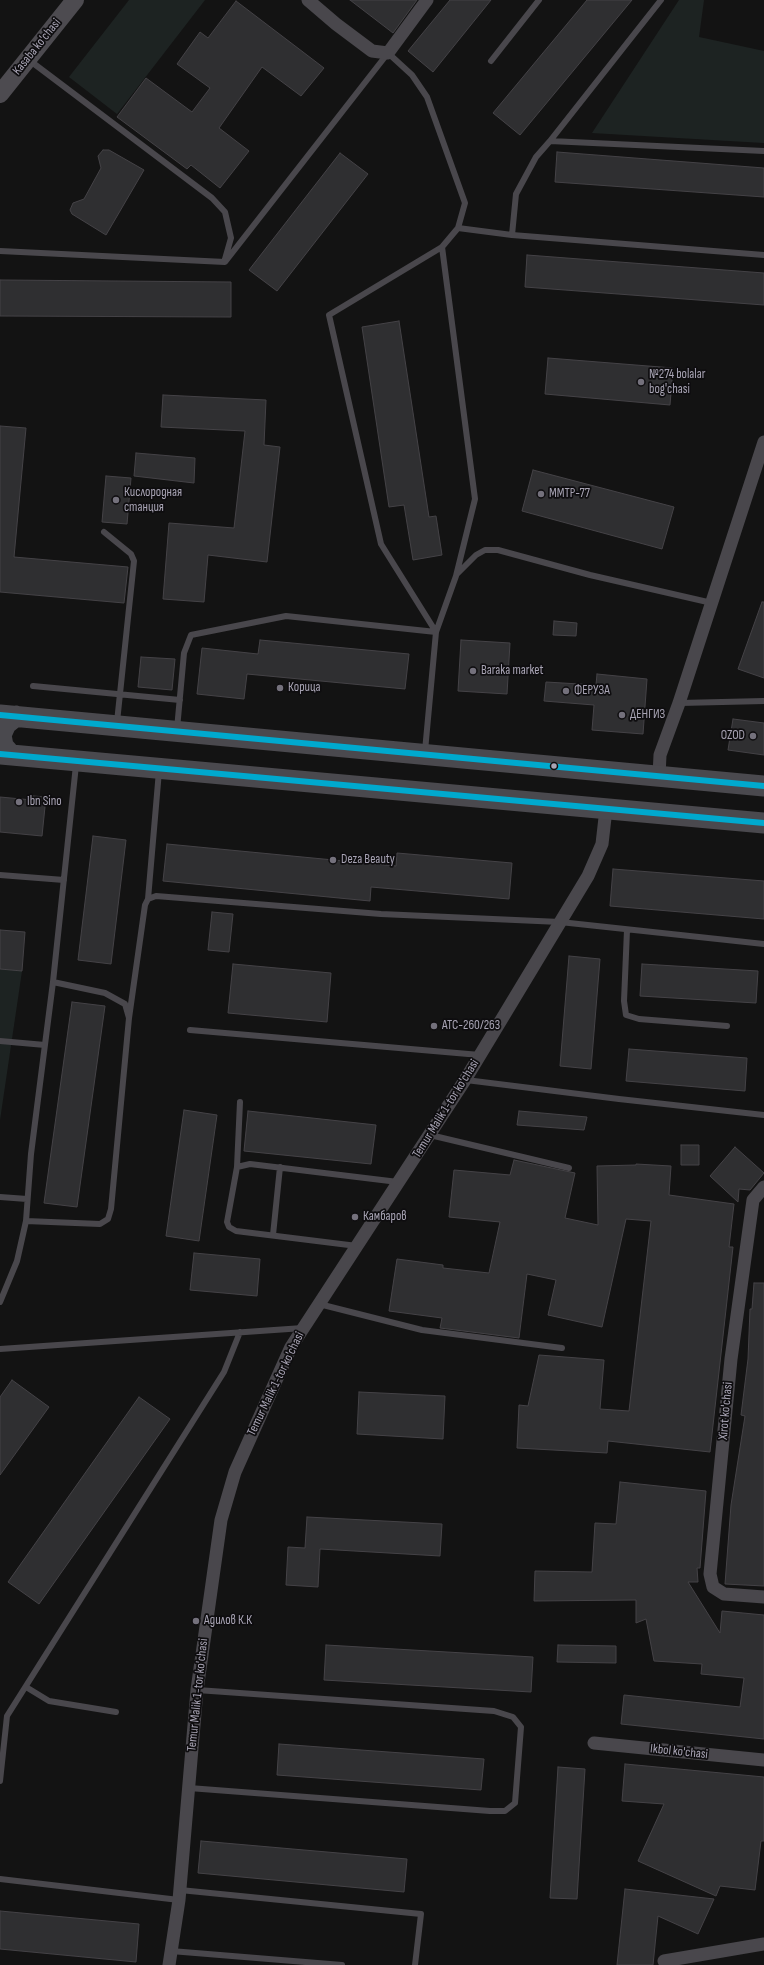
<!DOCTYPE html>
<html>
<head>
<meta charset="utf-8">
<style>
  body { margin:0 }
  canvas { display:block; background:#131313 }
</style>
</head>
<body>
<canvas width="764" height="1965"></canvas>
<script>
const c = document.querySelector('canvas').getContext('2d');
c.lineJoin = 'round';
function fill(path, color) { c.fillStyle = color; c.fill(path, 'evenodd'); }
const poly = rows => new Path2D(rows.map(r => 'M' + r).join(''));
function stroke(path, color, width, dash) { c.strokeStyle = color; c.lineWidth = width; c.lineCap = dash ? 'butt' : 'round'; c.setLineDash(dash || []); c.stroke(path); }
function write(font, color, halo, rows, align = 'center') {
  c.font = font + ' "Sofia Sans Condensed",sans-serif'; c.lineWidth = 3.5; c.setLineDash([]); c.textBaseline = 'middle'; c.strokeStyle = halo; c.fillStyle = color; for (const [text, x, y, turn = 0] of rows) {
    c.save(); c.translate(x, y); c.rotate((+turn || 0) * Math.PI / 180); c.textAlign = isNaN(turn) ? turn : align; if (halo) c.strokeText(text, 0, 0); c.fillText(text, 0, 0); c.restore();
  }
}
const green = poly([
  [129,0,205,0,117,114,69,77],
  [679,0,704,0,699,37,764,51,764,143,592,133],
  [0,969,22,971,0,1120]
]);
const building = poly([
  [350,0,417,0,393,33,350,0],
  [450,0,491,0,433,72,408,51,450,0],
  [587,0,632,0,520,135,493,113,587,0],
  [236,1,324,68,301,96,262,67,219,128,249,151,220,188,191,165,187,169,117,117,146,78,192,112,210,88,177,64,200,32,208,38,236,1],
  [103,150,109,150,144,170,106,235,72,214,70,210,73,203,84,199,101,168,98,156,103,150],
  [557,152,764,168,764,197,555,182,557,152],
  [340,153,368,174,277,291,249,270,340,153],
  [527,255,764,273,764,305,525,287,527,255],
  [0,280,231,282,231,317,0,316,0,280],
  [399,321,429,517,436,516,442,555,413,560,404,505,389,507,362,327,399,321],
  [548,358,673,368,670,405,545,394,548,358],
  [163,395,266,400,264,445,280,447,267,562,208,555,204,602,163,599,169,523,234,528,245,431,161,427,163,395],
  [0,426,26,428,14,557,128,567,124,603,0,592,0,426],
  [136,453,195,458,194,483,134,476,136,453],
  [533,470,674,507,662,549,522,511,533,470],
  [106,476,131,478,127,524,102,522,106,476],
  [762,602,764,602,764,678,738,669,762,602],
  [554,621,577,623,576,636,553,635,554,621],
  [260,640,409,654,405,689,247,674,244,699,197,694,202,648,258,654,260,640],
  [461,640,510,643,507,694,458,691,461,640],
  [141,657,175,659,172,690,138,687,141,657],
  [597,674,647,679,643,734,592,730,594,705,544,701,546,682,596,685,597,674],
  [733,719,764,723,764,755,728,750,733,719],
  [33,796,46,797,42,836,0,832,0,797,32,800,33,796],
  [93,836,126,840,111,964,78,960,93,836],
  [167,844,396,866,397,853,512,863,509,899,371,887,370,901,163,881,167,844],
  [613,869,764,881,764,919,610,906,613,869],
  [212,912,233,914,229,952,208,950,212,912],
  [0,930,25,932,22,971,0,969,0,930],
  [569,956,600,959,591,1069,560,1066,569,956],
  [233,964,331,973,327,1022,228,1013,233,964],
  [642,964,758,971,756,1003,640,996,642,964],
  [72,1002,105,1006,77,1207,44,1203,72,1002],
  [629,1049,747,1058,745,1091,626,1081,629,1049],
  [184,1110,217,1115,199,1241,166,1236,184,1110],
  [248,1111,376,1125,371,1164,244,1151,248,1111],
  [519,1111,587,1117,584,1130,517,1125,519,1111],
  [681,1145,699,1145,699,1165,681,1165,681,1145],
  [735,1147,764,1173,750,1190,739,1189,738,1202,710,1176,735,1147],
  [514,1160,575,1173,565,1218,598,1225,597,1166,636,1165,636,1164,671,1166,669,1195,734,1204,729,1247,733,1247,710,1452,608,1441,607,1453,517,1448,519,1405,528,1406,539,1355,604,1360,600,1409,629,1411,651,1221,626,1219,602,1327,548,1315,556,1280,527,1274,519,1338,440,1328,442,1318,389,1311,397,1259,443,1265,443,1268,489,1273,500,1222,449,1217,454,1170,510,1175,514,1160],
  [194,1253,260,1259,257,1296,190,1290,194,1253],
  [754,1283,764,1283,764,1586,725,1584,731,1505,745,1416,741,1415,748,1359,750,1309,752,1309,754,1283],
  [12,1380,49,1407,0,1475,0,1397,12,1380],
  [359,1392,445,1396,443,1439,357,1434,359,1392],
  [139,1397,170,1419,39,1604,8,1582,139,1397],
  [620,1482,706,1491,700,1568,697,1568,698,1582,688,1582,720,1633,722,1611,764,1615,764,1739,621,1724,624,1695,740,1707,744,1678,701,1674,702,1664,654,1661,646,1619,636,1623,636,1600,534,1601,535,1571,592,1572,595,1523,616,1524,620,1482],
  [307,1517,442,1524,440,1556,320,1549,318,1587,286,1585,288,1547,305,1548,307,1517],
  [326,1645,533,1657,531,1692,324,1680,326,1645],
  [558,1645,616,1646,616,1663,557,1662,558,1645],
  [279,1744,484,1759,481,1790,277,1775,279,1744],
  [625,1764,764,1777,764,1841,761,1841,755,1890,720,1886,716,1896,638,1861,664,1804,622,1801,625,1764],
  [558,1767,585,1769,577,1899,550,1898,558,1767],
  [201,1841,407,1859,404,1892,198,1873,201,1841],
  [625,1889,714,1899,698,1934,658,1916,653,1965,617,1965,625,1889],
  [0,1911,139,1924,136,1962,0,1949,0,1911]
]);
const lane = poly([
  [661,0,550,141,764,151],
  [29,60,212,198,225,212,231,238,225,259],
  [491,61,539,0],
  [512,235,516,194,536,157,550,141],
  [0,251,225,262,388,53,412,75,427,97,465,203,458,228,512,235,764,255],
  [104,532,131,554,134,561,117,722],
  [457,574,476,555,485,550,498,550,590,575,712,603],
  [33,686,180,700],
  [680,703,764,701],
  [177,729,184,653,191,635,286,616,436,632,456,576,475,499,442,247],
  [425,751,436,632,381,544,329,315,442,247,458,228],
  [0,875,64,880],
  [148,899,159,771],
  [627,930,624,1001,626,1015,639,1019,727,1026],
  [129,1018,145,905,148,899,156,896,381,914,560,922,764,944],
  [190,1030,480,1055],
  [0,1041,45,1045],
  [466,1080,619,1099,764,1115],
  [430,1135,569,1168],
  [237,1167,240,1102],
  [0,1197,27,1199],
  [26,1221,100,1224,108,1219,111,1209,129,1018,125,1004,105,993,53,982],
  [273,1235,280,1167],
  [357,1246,236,1231,229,1227,227,1222,237,1167,250,1164,398,1182],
  [0,1302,17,1261,26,1221,31,1154,53,982,76,765],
  [319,1304,422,1330,562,1348],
  [0,1349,303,1328],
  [26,1687,49,1701,116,1712],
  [0,1781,7,1716,224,1372,240,1332],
  [189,1788,490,1811,505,1811,515,1803,521,1727,513,1717,494,1711,197,1690],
  [0,1879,179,1900],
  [180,1890,421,1914,415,1965],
  [171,1951,342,1965]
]);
const street = poly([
  [308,0,336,24,372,51,388,53,427,0],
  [659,776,660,755,679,703,764,442],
  [764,1187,753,1200,731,1359,710,1574,713,1587,724,1594,764,1597],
  [594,1743,764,1760],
  [664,1961,764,1944],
  [169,1965,179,1900,197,1690,221,1520,235,1472,291,1347,465,1080,588,876,602,844,606,809]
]);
const secondary = poly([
  [0,94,75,0]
]);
const primary = poly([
  [0,715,764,786],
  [0,754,764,823],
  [11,755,3,746,1,735,6,724,16,716]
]);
const bus1 = poly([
  [0,715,764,786],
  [0,754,764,823]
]);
const markers = [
  [641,382,4,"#74717c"],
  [541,494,4,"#74717c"],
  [116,500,4,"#74717c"],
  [473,671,4,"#74717c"],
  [280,688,4,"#74717c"],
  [566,691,4,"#74717c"],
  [622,715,4,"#74717c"],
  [753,736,4,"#74717c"],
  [554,766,3.5,"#a8a4b4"],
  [19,802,4,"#74717c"],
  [333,860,4,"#74717c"],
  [434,1026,4,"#74717c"],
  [355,1217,4,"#74717c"],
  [196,1621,4,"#74717c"]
];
const streetNames = [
  ["Kasaba ko'chasi",37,47,-51],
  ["Temur Malik 1-tor ko'chasi",446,1109,-58],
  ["Temur Malik 1-tor ko'chasi",276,1384,-64],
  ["Xirot ko'chasi",726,1411,-85],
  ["Temur Malik 1-tor ko'chasi",198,1695,-84],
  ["Ikbol ko'chasi",679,1752,6]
];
const poiNames = [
  ["№274 bolalar",649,375],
  ["bog'chasi",649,390],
  ["Кислородная",124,493],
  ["станция",124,508],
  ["MMTP-77",549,494],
  ["Baraka market",481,671],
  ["Корица",288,688],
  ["ФЕРУЗА",574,691],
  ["ДЕНГИЗ",630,715],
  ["OZOD",745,736,"right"],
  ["Ibn Sino",27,802],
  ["Deza Beauty",341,860],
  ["АТС-260/263",442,1026],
  ["Камбаров",363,1217],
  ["Адилов К.К",204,1621]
];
fill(green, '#1d2322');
fill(building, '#2f2f31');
stroke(building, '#444246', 1);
stroke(lane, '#49474c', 6);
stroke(street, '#49474c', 13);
stroke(secondary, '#4d4b50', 18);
stroke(primary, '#4a494e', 21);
stroke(bus1, '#00a9ce', 6);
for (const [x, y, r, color] of markers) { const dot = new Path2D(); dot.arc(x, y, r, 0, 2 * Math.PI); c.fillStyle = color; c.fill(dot); stroke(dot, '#0e0d0f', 1.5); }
write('13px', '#a8a4b4', '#0e0d0f', streetNames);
write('13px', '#a8a4b4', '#0e0d0f', poiNames, 'left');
</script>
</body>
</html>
